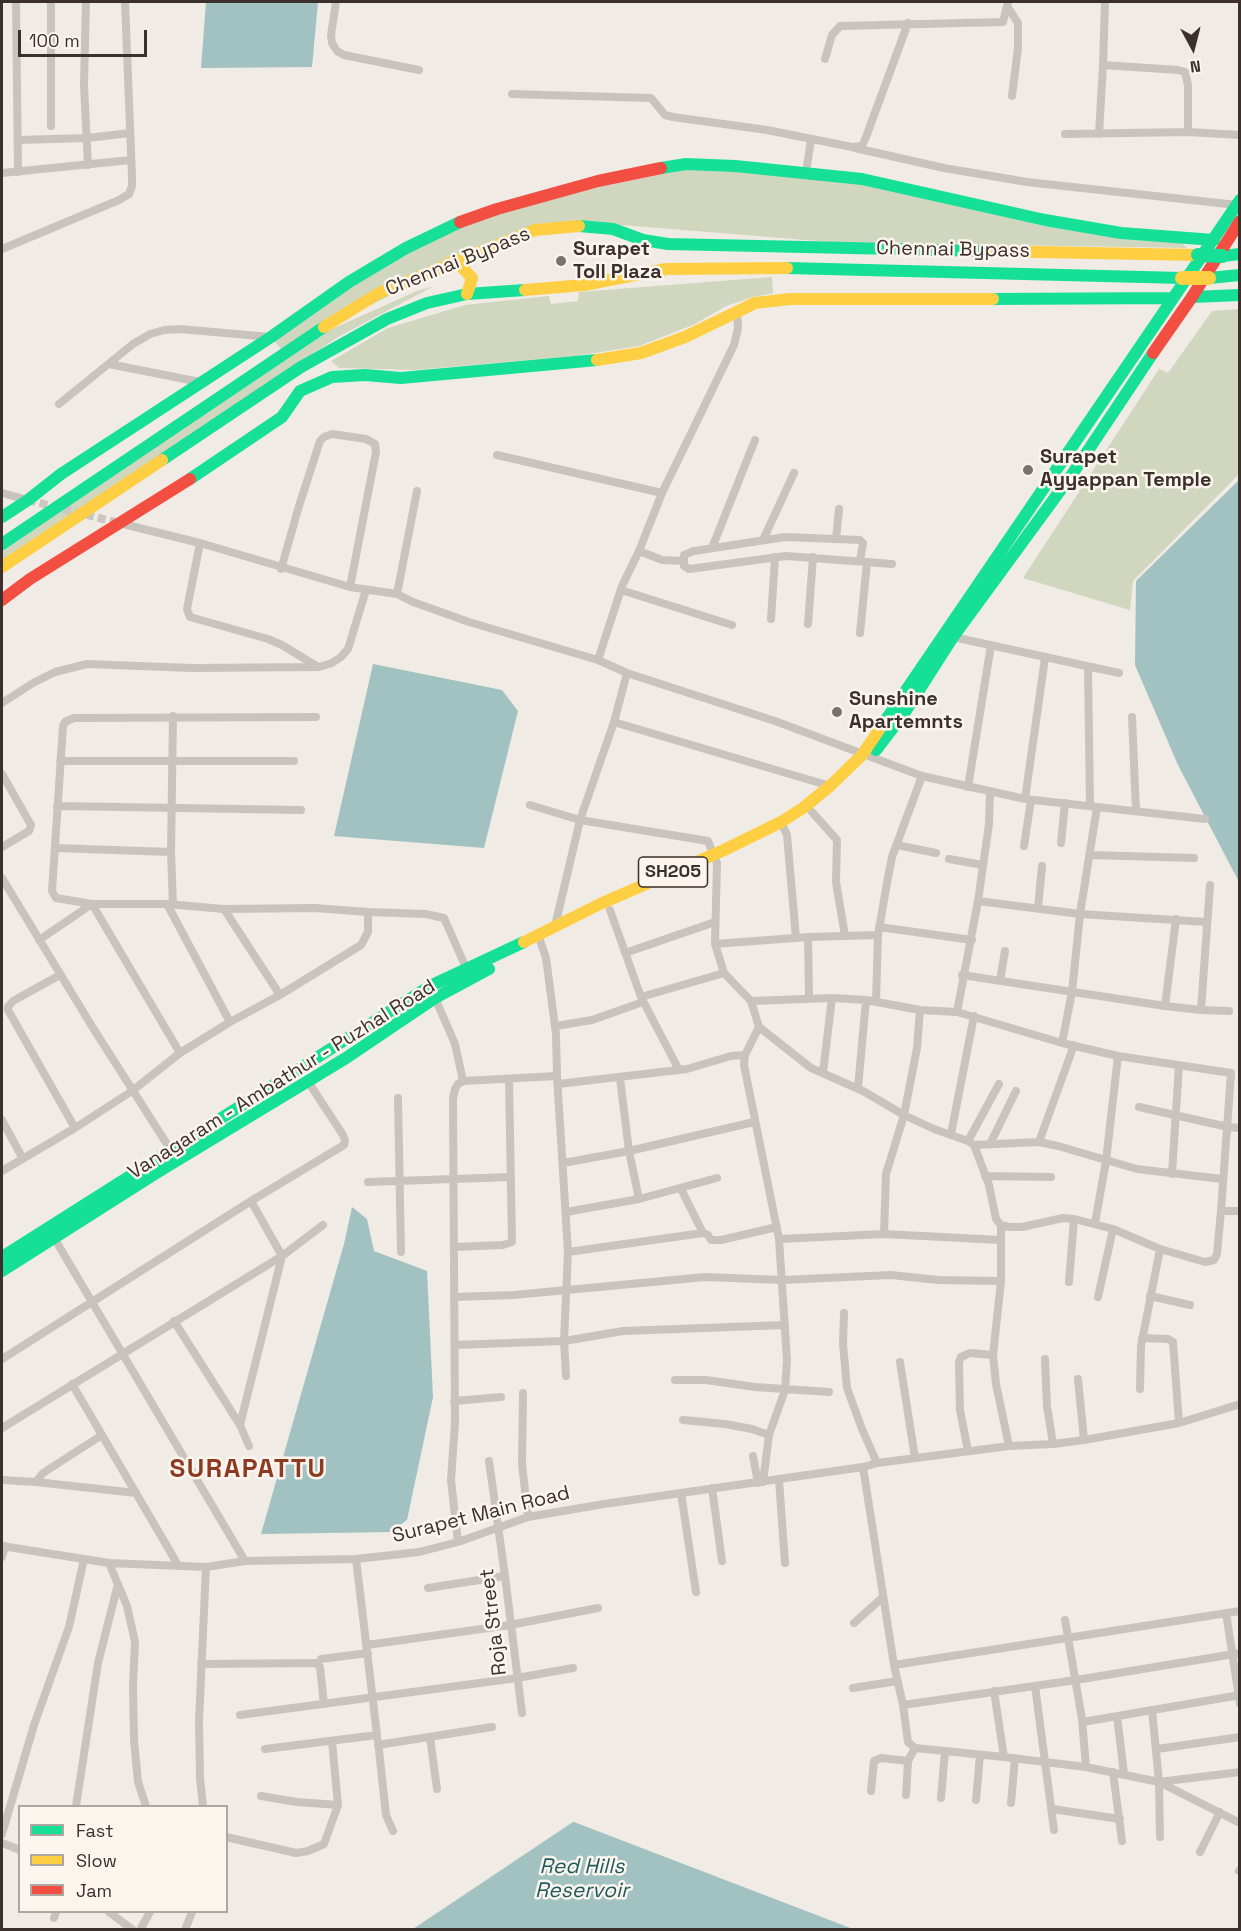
<!DOCTYPE html>
<html>
<head>
<meta charset="utf-8">
<style>
  body { margin:0 }
  #map { position:relative; width:1241px; height:1931px; overflow:hidden; background:#f0ebe5; font-family:"Space Grotesk",sans-serif }
  canvas { display:block }
  .frame { position:absolute; inset:0; border:3px solid #3b302b; pointer-events:none }
  .legend { position:absolute; left:18px; top:1805px; width:210px; height:108px; box-sizing:border-box; background:#fbf5ee; border:2px solid #aea6a0; margin:0; padding:8px 10px; list-style:none; font-size:18px; color:#3b302b }
  .legend li { display:flex; align-items:center; gap:12px; height:30px }
  .legend b { width:30px; border:2px solid #aea6a0 }
  .north { position:absolute; left:1163px; top:18px; width:60px; height:60px; -webkit-text-stroke:4px #fbf5ee; paint-order:stroke; rotate:173deg; font-size:16px; font-weight:700; line-height:24px; text-align:center; color:#3b302b }
  .north::after { content:''; display:block; margin:auto; width:21px; height:27px; background:#3b302b; clip-path:polygon(50% 0,100% 100%,50% 72%,0 100%) }
  .scale { position:absolute; left:18px; top:30px; width:129px; height:27px; box-sizing:border-box; border:3px solid #3b302b; border-top:0; padding-left:8px; font-size:18px; line-height:21px; white-space:nowrap; color:#3b302b; -webkit-text-stroke:4px #fbf5ee; paint-order:stroke }
</style>
</head>
<body>
<div id="map">
<canvas width="1241" height="1931"></canvas>
<div class="frame"></div>
<ul class="legend">
<li><b style="height:8px;background:#16e098"></b>Fast</li>
<li><b style="height:8px;background:#ffcf43"></b>Slow</li>
<li><b style="height:8px;background:#f24e42"></b>Jam</li>
</ul>
<div class="north">N</div>
<div class="scale">100 m</div>
</div>
<script>
const c = document.querySelector('canvas').getContext('2d');
c.lineJoin = 'round';
function fill(path, color) { c.fillStyle = color; c.fill(path, 'evenodd'); }
const poly = rows => new Path2D(rows.map(r => 'M' + r).join(''));
function stroke(path, color, width, dash) { c.strokeStyle = color; c.lineWidth = width; c.lineCap = dash ? 'butt' : 'round'; c.setLineDash(dash || []); c.stroke(path); }
function write(font, color, halo, rows, align = 'center') {
  c.font = font + ' "Space Grotesk",sans-serif'; c.lineWidth = 5; c.setLineDash([]); c.textBaseline = 'middle'; c.strokeStyle = halo; c.fillStyle = color; for (const [text, x, y, turn = 0] of rows) {
    c.save(); c.translate(x, y); c.rotate((+turn || 0) * Math.PI / 180); c.textAlign = isNaN(turn) ? turn : align; if (halo) c.strokeText(text, 0, 0); c.fillText(text, 0, 0); c.restore();
  }
}
const green = poly([
  [686,169,735,170,862,184,1045,226,1121,239,1182,243,1187,248,830,242,597,223,534,225,281,349,274,341,351,285,405,253,450,231,500,213,566,194],
  [772,277,773,293,753,297,726,306,695,324,639,346,576,356,415,370,339,368,331,361,388,328,465,305,549,296,551,304,578,301,579,292],
  [434,286,338,337,2,560,2,549,332,329,417,291],
  [1239,309,1239,474,1133,581,1130,610,1023,578,1159,369,1168,373,1212,311]
]);
const water = poly([
  [206,2,318,2,312,67,201,68],
  [1239,480,1239,882,1178,765,1135,665,1136,581],
  [373,664,502,690,518,711,484,848,334,836],
  [352,1207,367,1219,374,1251,427,1271,433,1397,407,1520,391,1532,261,1534,344,1244],
  [573,1822,574,1822,853,1929,413,1929]
]);
const streetTunnel = poly([
  [28,500,119,523]
]);
const street = poly([
  [16,2,18,172],
  [86,2,84,85,88,165],
  [336,2,331,35,332,43,337,51,344,55,419,70],
  [1105,2,1103,65,1178,70,1185,72,1188,85,1188,132,1240,135],
  [1007,6,1018,23,1018,48,1012,96],
  [825,59,832,35,840,26,1003,22,1008,2],
  [512,94,651,98,665,115,673,117,767,130,852,147,862,146,866,137,908,23],
  [51,126,51,2],
  [1065,134,1188,132],
  [1099,134,1103,65],
  [18,140,87,138,130,133],
  [855,148,944,168,1027,182,1237,205],
  [2,173,131,160],
  [806,173,811,139],
  [2,249,119,200,129,194,132,186,132,177,125,2],
  [109,364,200,382],
  [59,404,133,344,150,334,164,330,180,329,270,337],
  [497,455,662,493],
  [2,493,28,500],
  [119,523,200,543,350,587,397,594,413,602,469,622,598,660,627,673,775,721,922,776,1025,799,1205,819],
  [836,539,839,509],
  [763,540,794,473],
  [200,543,187,609,190,617,268,639,282,645,318,667],
  [712,548,755,440],
  [639,551,662,560,684,561],
  [860,561,863,543,860,540,785,537,694,551,684,555,684,566,689,569,786,556,892,564],
  [281,569,299,506,320,441,324,437,332,434,366,439,375,444,376,452,350,587],
  [621,590,732,625],
  [397,594,417,491],
  [771,619,775,557],
  [808,624,813,557],
  [860,633,867,562],
  [953,637,1119,673],
  [598,660,622,586,639,551,662,493,734,345,738,328,737,311],
  [1088,668,1090,806],
  [2,703,33,683,55,672,87,664,192,668,319,667,332,663,341,657,348,649,366,590],
  [1132,717,1136,811],
  [614,722,830,786],
  [60,761,294,761],
  [2,774,31,825,29,831,2,847],
  [968,787,991,645],
  [1025,799,1045,658],
  [530,805,580,820,708,841,717,863,715,944,724,973,751,1001,759,1027,811,1068,863,1091,904,1115,934,1129,968,1141,974,1145,989,1185,996,1219,1001,1225,1009,1227,1022,1227,1063,1218,1074,1219,1113,1229,1160,1249,1205,1262,1214,1260,1217,1254,1221,1211,1231,1073,1118,1056,1062,1043,957,1012,920,1010,866,1000,832,998,751,1001],
  [57,806,301,810],
  [812,812,837,840,836,882,845,936],
  [781,822,787,835,796,938],
  [1061,843,1065,803],
  [897,845,936,853],
  [1024,846,1031,800],
  [55,848,171,852],
  [1090,855,1194,858],
  [949,859,983,865],
  [2,878,93,1028,172,1152],
  [978,901,1080,914,1206,922],
  [167,904,230,1022],
  [173,905,171,852,173,716],
  [1038,908,1042,866],
  [224,909,280,995,361,945,368,932,368,912],
  [610,910,641,997,679,1070],
  [555,926,580,820,614,722,627,673],
  [879,927,972,940],
  [538,934,546,958,556,1034,557,1076,568,1252,564,1341,566,1376],
  [808,937,809,998],
  [39,940,92,904,167,904,224,909,315,908,368,912,426,914,444,918,467,970],
  [715,944,808,937,878,935],
  [625,953,715,922],
  [60,975,13,1001,8,1007,8,1010,75,1128],
  [962,975,1165,1006,1201,1010,1229,1011],
  [1000,981,1005,951],
  [641,997,724,973],
  [435,998,455,1044,463,1081],
  [876,1002,878,935,887,883,892,857,922,776],
  [1165,1006,1176,919],
  [1201,1010,1210,885],
  [957,1012,978,901,989,824,990,793],
  [556,1026,592,1020,643,1002],
  [759,1027,745,1055,744,1065,779,1239,787,1360,785,1390,769,1435,763,1482],
  [1062,1043,1072,992,1080,914,1097,807],
  [180,1053,230,1022,280,995],
  [823,1072,832,998],
  [620,1078,629,1151,639,1199],
  [558,1084,687,1069,731,1056,745,1055],
  [858,1088,866,1000],
  [398,1098,401,1252],
  [1139,1107,1228,1127,1240,1128],
  [2,1120,23,1159],
  [951,1134,974,1016],
  [968,1141,999,1084],
  [1039,1142,1074,1045],
  [990,1144,1016,1091],
  [974,1145,1039,1142,1058,1146,1137,1169,1222,1179],
  [563,1163,629,1151,754,1122],
  [2,1171,75,1128,132,1091,180,1053,92,904,56,898,52,891,63,726,65,722,74,718,316,717],
  [1172,1174,1179,1065],
  [985,1176,1051,1177],
  [368,1182,511,1177],
  [681,1189,703,1233,708,1235,711,1240,721,1240,777,1227],
  [1221,1211,1240,1211],
  [566,1212,639,1199,717,1178],
  [1095,1223,1106,1161,1118,1056],
  [1001,1225,1001,1281,993,1355,996,1384,1009,1446],
  [884,1234,886,1174,904,1115,917,1048,920,1010],
  [53,1236,245,1561],
  [779,1239,884,1234,1000,1240],
  [454,1247,503,1245,512,1242,509,1079],
  [568,1252,703,1233],
  [1069,1282,1074,1219],
  [1150,1296,1190,1305],
  [454,1297,514,1295,705,1277,782,1280,891,1275,938,1280,1001,1281],
  [1098,1297,1113,1229],
  [844,1313,843,1344,847,1388,862,1429,877,1463],
  [174,1321,240,1425,249,1446],
  [1142,1338,1168,1339,1173,1342,1179,1423],
  [455,1345,564,1341,623,1331,785,1325],
  [2,1359,251,1201,344,1145,345,1141,343,1135,307,1080],
  [1045,1359,1047,1406,1053,1444],
  [900,1362,915,1458],
  [1078,1379,1084,1440],
  [675,1380,706,1380,755,1387,829,1392],
  [1140,1389,1141,1346,1160,1249],
  [523,1393,522,1464,528,1517],
  [454,1401,501,1397],
  [1240,1404,1179,1423,1084,1440,1053,1444,1009,1446,877,1463,863,1467,894,1665,903,1705,1076,1680,1240,1653],
  [683,1420,725,1424,752,1429,769,1435],
  [240,1425,282,1256,251,1201],
  [2,1428,282,1256,323,1225],
  [102,1435,178,1565],
  [968,1451,960,1410,959,1362,961,1357,970,1353,993,1355],
  [753,1456,758,1483],
  [489,1461,505,1576,522,1713],
  [2,1480,36,1482,43,1473,102,1435,72,1384],
  [779,1480,785,1563],
  [36,1482,136,1493],
  [712,1488,722,1561],
  [681,1493,696,1592],
  [458,1542,451,1480,455,1423,453,1099,455,1089,458,1084,463,1081,557,1076],
  [2,1546,109,1563,206,1567,245,1561,356,1559,419,1552,458,1542,528,1517,604,1504,863,1467],
  [2,1557,5,1546],
  [109,1563,127,1606,135,1642,133,1686,134,1740,138,1782,146,1806],
  [428,1588,505,1576],
  [1226,1613,1240,1704],
  [1065,1620,1082,1719,1086,1767],
  [854,1623,883,1597],
  [367,1645,510,1625,598,1608],
  [321,1659,368,1653],
  [201,1664,316,1663,320,1667,324,1704],
  [894,1665,1240,1611],
  [1035,1686,1054,1830],
  [853,1688,897,1681],
  [994,1691,1004,1757,1086,1767,1159,1782,1240,1772],
  [903,1705,908,1742,915,1748,1004,1757],
  [1152,1710,1159,1782,1240,1823],
  [240,1715,517,1678,573,1668],
  [1117,1716,1124,1774],
  [1083,1722,1240,1695],
  [430,1737,437,1789],
  [378,1741,386,1815,393,1831],
  [378,1745,492,1727],
  [265,1749,377,1735,356,1559],
  [1157,1749,1240,1737],
  [1113,1772,1122,1841],
  [1159,1782,1160,1837],
  [871,1791,874,1761,881,1758,908,1761,915,1748],
  [906,1795,908,1761],
  [261,1796,297,1802,338,1805],
  [941,1798,945,1751],
  [976,1800,980,1755],
  [1011,1803,1015,1758],
  [76,1806,98,1663,118,1584],
  [203,1806,200,1778,199,1721,206,1567],
  [1052,1809,1120,1819],
  [2,1834,34,1725,69,1627,84,1559],
  [226,1837,296,1853,308,1851,324,1844,338,1805,332,1741],
  [2,1843,20,1850],
  [1200,1852,1220,1812],
  [1239,1871,1240,1870],
  [109,1912,133,1930],
  [54,1918,56,1912],
  [140,1930,150,1912],
  [185,1930,192,1912]
]);
const fast = poly([
  [661,168,686,164,735,166,862,179,1045,220,1121,233,1214,240],
  [579,226,613,229,643,240,668,244,985,251],
  [1222,256,1240,254],
  [787,268,1182,278],
  [1209,278,1240,275],
  [1192,297,1240,295],
  [993,299,1172,298],
  [162,460,301,367,387,319,427,303,467,294,525,290],
  [190,479,282,417,300,391,332,377,365,375,401,378,597,360],
  [2,517,28,500,61,474,271,337,349,282,406,248,460,222],
  [2,544,324,327],
  [879,730,1240,200],
  [876,750,905,712,953,637,1073,473,1153,353],
  [2,1257,430,986,524,942],
  [2,1271,158,1172,346,1058,435,998,489,969]
]);
const slow = poly([
  [985,251,1198,255],
  [449,263,461,266,472,278,467,294],
  [525,290,584,285,666,269,787,268],
  [324,327,379,293,535,230,579,226],
  [597,360,641,353,685,337,755,303,790,299,993,299],
  [2,567,162,460],
  [524,942,600,904,724,850,781,822,803,808,830,786,862,755,879,730]
]);
const jam = poly([
  [460,222,497,209,598,181,661,168],
  [1153,353,1192,297,1240,221],
  [2,600,30,579,190,479]
]);
const fastBridge = poly([
  [1198,255,1222,256]
]);
const slowBridge = poly([
  [1182,278,1209,278]
]);
const markers = [
  [561,261,6,"#7a716c"],
  [1028,470,6,"#7a716c"],
  [837,712,6,"#7a716c"]
];
const shields = [
  [673,872,69]
];
const shieldNames = [
  ["SH205",673,872]
];
const poiNames = [
  ["Surapet",573,250],
  ["Toll Plaza",573,273],
  ["Surapet",1040,458],
  ["Ayyappan Temple",1040,481],
  ["Sunshine",849,700],
  ["Apartemnts",849,723]
];
const streetNames = [
  ["Chennai Bypass",953,250,1],
  ["Chennai Bypass",458,262,-22],
  ["Vanagaram - Ambathur - Puzhal Road",282,1080,-32],
  ["Surapet Main Road",481,1515,-14],
  ["Roja Street",494,1622,-97]
];
const waterNames = [
  ["Red Hills",582,1867],
  ["Reservoir",582,1891]
];
const districtNames = [
  ["SURAPATTU",248,1470]
];
fill(green, '#d1d6bf');
fill(water, '#a1c2c1');
stroke(streetTunnel, '#ccc6c0', 8, [8, 4]);
stroke(street, '#c9c3be', 8);
stroke(fast, '#16e098', 12);
stroke(slow, '#ffcf43', 12);
stroke(jam, '#f24e42', 12);
stroke(fastBridge, '#16e098', 14);
stroke(slowBridge, '#ffcf43', 14);
for (const [x, y, r, color] of markers) { const dot = new Path2D(); dot.arc(x, y, r, 0, 2 * Math.PI); c.fillStyle = color; c.fill(dot); stroke(dot, '#fbf5ee', 2); }
for (const [x, y, w] of shields) { const box = new Path2D(); box.roundRect(x - w / 2, y - 15, w, 30, 4.5); c.fillStyle = '#fbf5ee'; c.fill(box); stroke(box, '#3b302b', 1.5); }
write('bold 18px', '#3b302b', null, shieldNames);
write('bold 20px', '#3b302b', '#fbf5ee', poiNames, 'left');
write('20px', '#3b302b', '#fbf5ee', streetNames);
write('italic 21px', '#1f5a5e', '#fbf5ee', waterNames);
c.letterSpacing = '1.5px';
write('bold 26px', '#8c3b22', '#fbf5ee', districtNames);
c.letterSpacing = '0px';
</script>
</body>
</html>
